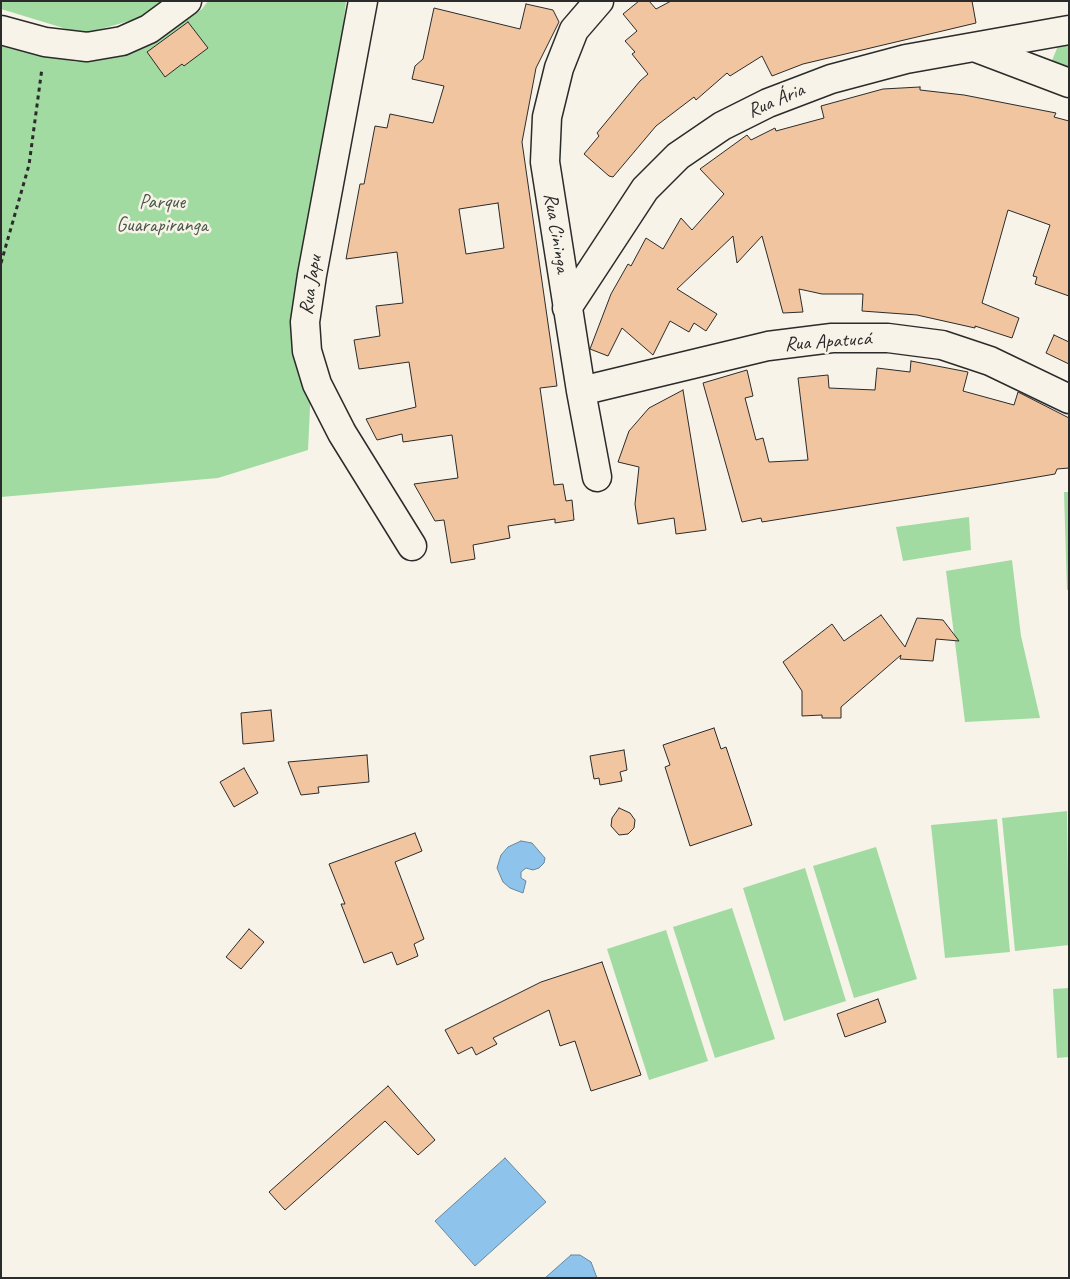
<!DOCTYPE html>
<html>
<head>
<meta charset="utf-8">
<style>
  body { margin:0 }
  #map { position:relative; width:1070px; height:1279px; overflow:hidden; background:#f7f3e8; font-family:Caveat,sans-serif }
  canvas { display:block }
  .frame { position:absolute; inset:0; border:2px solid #2b2b2b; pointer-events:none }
</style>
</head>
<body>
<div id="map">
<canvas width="1070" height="1279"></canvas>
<div class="frame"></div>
</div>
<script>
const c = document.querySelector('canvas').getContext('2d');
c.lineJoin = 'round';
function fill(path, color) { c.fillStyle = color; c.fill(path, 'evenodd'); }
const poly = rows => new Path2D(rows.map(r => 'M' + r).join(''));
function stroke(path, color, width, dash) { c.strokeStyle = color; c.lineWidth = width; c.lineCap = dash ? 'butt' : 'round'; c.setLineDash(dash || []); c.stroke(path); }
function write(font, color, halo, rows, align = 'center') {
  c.font = font + ' Caveat,sans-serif'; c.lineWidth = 5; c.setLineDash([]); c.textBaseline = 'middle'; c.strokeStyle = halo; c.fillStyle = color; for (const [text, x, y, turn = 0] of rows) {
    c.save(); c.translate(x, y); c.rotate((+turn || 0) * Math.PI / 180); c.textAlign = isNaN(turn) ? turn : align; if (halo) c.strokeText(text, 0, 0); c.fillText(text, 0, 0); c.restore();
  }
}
const green = poly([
  [1,1,175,1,165,11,83,34,1,9],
  [208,1,346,1,316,280,308,450,218,478,1,497,1,43,34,54,77,62,132,51,161,37,202,9],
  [1069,44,1069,74,1048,70,1058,46],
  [1064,492,1069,492,1069,590,1067,590],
  [969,517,971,550,903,561,896,527],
  [1012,560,1021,636,1040,718,965,722,946,571],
  [1067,811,1069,945,1015,951,1002,818],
  [997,819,1010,952,945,958,931,825],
  [876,847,917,979,854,998,813,866],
  [805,868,846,1001,784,1021,743,888],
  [732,908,775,1039,715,1058,673,927],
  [666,930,708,1061,649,1080,607,949],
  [1069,988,1069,1057,1057,1058,1053,989]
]);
const water = poly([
  [521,841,532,843,545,858,544,863,539,868,533,870,526,868,521,872,521,878,526,881,523,893,510,888,503,882,497,868,501,855,508,847,521,841],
  [505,1158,546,1202,475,1266,435,1221,505,1158],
  [571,1255,580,1255,591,1262,597,1278,545,1278,571,1255]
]);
const building = poly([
  [639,1,649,1,656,9,671,1,972,1,976,23,803,64,772,76,762,56,730,76,727,73,696,100,694,97,656,126,613,177,609,176,584,154,599,136,597,133,640,81,648,74,632,54,635,52,625,41,637,31,623,14,639,1],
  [526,4,553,10,559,22,536,68,522,142,557,386,540,388,554,485,563,484,566,501,572,500,574,520,555,523,555,519,508,526,510,538,473,545,475,559,451,563,444,520,435,521,414,484,458,478,452,435,403,442,402,434,377,440,366,419,416,407,409,362,359,369,354,340,380,336,376,306,403,303,397,252,346,259,360,184,364,184,375,126,387,128,390,114,433,123,444,86,412,79,415,66,423,59,434,8,520,29,526,4],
  [498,203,504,248,466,254,459,209,498,203],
  [188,22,208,48,184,66,182,64,165,77,147,52,188,22],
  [920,87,920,90,964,95,1056,113,1054,117,1069,121,1069,296,1035,284,1037,277,1033,276,1050,225,1008,210,982,303,1019,318,1012,338,975,326,975,328,917,315,862,311,863,294,822,294,799,289,803,312,783,313,762,236,737,263,733,236,677,289,717,314,706,331,694,323,689,332,670,321,653,355,622,328,608,356,590,349,611,294,628,264,631,266,646,238,663,249,681,218,692,230,724,194,700,169,747,135,751,140,775,128,776,131,824,118,821,106,883,89,920,87],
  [1054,335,1069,342,1069,364,1046,353,1054,335],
  [911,361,968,372,963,391,1014,405,1018,392,1069,418,1069,468,1057,469,1055,474,991,485,762,522,761,518,742,522,703,383,747,370,753,396,745,398,756,440,763,438,769,462,808,460,798,378,828,375,829,388,875,390,877,368,910,372,911,361],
  [683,390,706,530,676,534,674,518,638,524,635,504,639,467,618,462,629,431,649,408,683,390],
  [881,615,905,647,917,618,943,620,959,641,936,639,933,661,900,659,901,655,841,707,841,718,822,718,822,715,802,716,802,691,783,662,832,624,844,641,881,615],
  [271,710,274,741,243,744,241,713,271,710],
  [714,728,721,749,726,747,752,825,690,846,665,767,670,765,663,745,714,728],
  [624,750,627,770,620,772,622,781,600,785,599,778,594,779,590,756,624,750],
  [367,755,369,782,318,787,319,793,301,795,288,762,367,755],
  [244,768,258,793,234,807,220,782,244,768],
  [619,808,630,813,635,820,634,828,628,834,619,835,611,826,612,818,619,808],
  [415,833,422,851,395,862,424,939,414,944,418,956,397,965,392,952,364,963,341,904,345,904,329,864,415,833],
  [249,929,264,942,241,969,226,957,249,929],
  [602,962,641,1075,591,1091,575,1041,560,1046,549,1010,493,1038,497,1044,476,1055,472,1047,458,1054,445,1030,541,982,602,962],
  [878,999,886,1022,845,1037,837,1014,878,999],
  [388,1086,435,1140,418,1155,385,1121,285,1210,269,1192,388,1086]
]);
const path = poly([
  [1,263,29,165,42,68]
]);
const minor = poly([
  [363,1,312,275,305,322,307,351,317,384,342,433,412,546],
  [1,30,45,42,87,47,122,41,149,29,187,1],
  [974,47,1069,83],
  [567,308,645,189,678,156,722,126,768,103,831,79,906,59,1069,30],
  [581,391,768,346,832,338,888,338,942,345,990,361,1069,399],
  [597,477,581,391,545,162,547,117,559,68,574,30,599,1]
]);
const streetNames = [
  ["Rua Ária",776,101,-23],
  ["Rua Cininga",556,233,81],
  ["Rua Japu",311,285,-81],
  ["Rua Apatucá",828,342,-4]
];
const parkNames = [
  ["Parque",162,203],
  ["Guarapiranga",162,226]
];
fill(green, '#a1dba1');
fill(water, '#8ec4ec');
stroke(water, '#66879f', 1);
fill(building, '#f2c5a1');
stroke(building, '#2b2b2b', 1);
stroke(minor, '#2b2b2b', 31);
stroke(path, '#2b2b2b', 3, [4, 4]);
stroke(minor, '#f7f3e8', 28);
write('20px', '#2b2b2b', '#f7f3e8', streetNames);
write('20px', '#485748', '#f7f3e8', parkNames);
</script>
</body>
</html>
